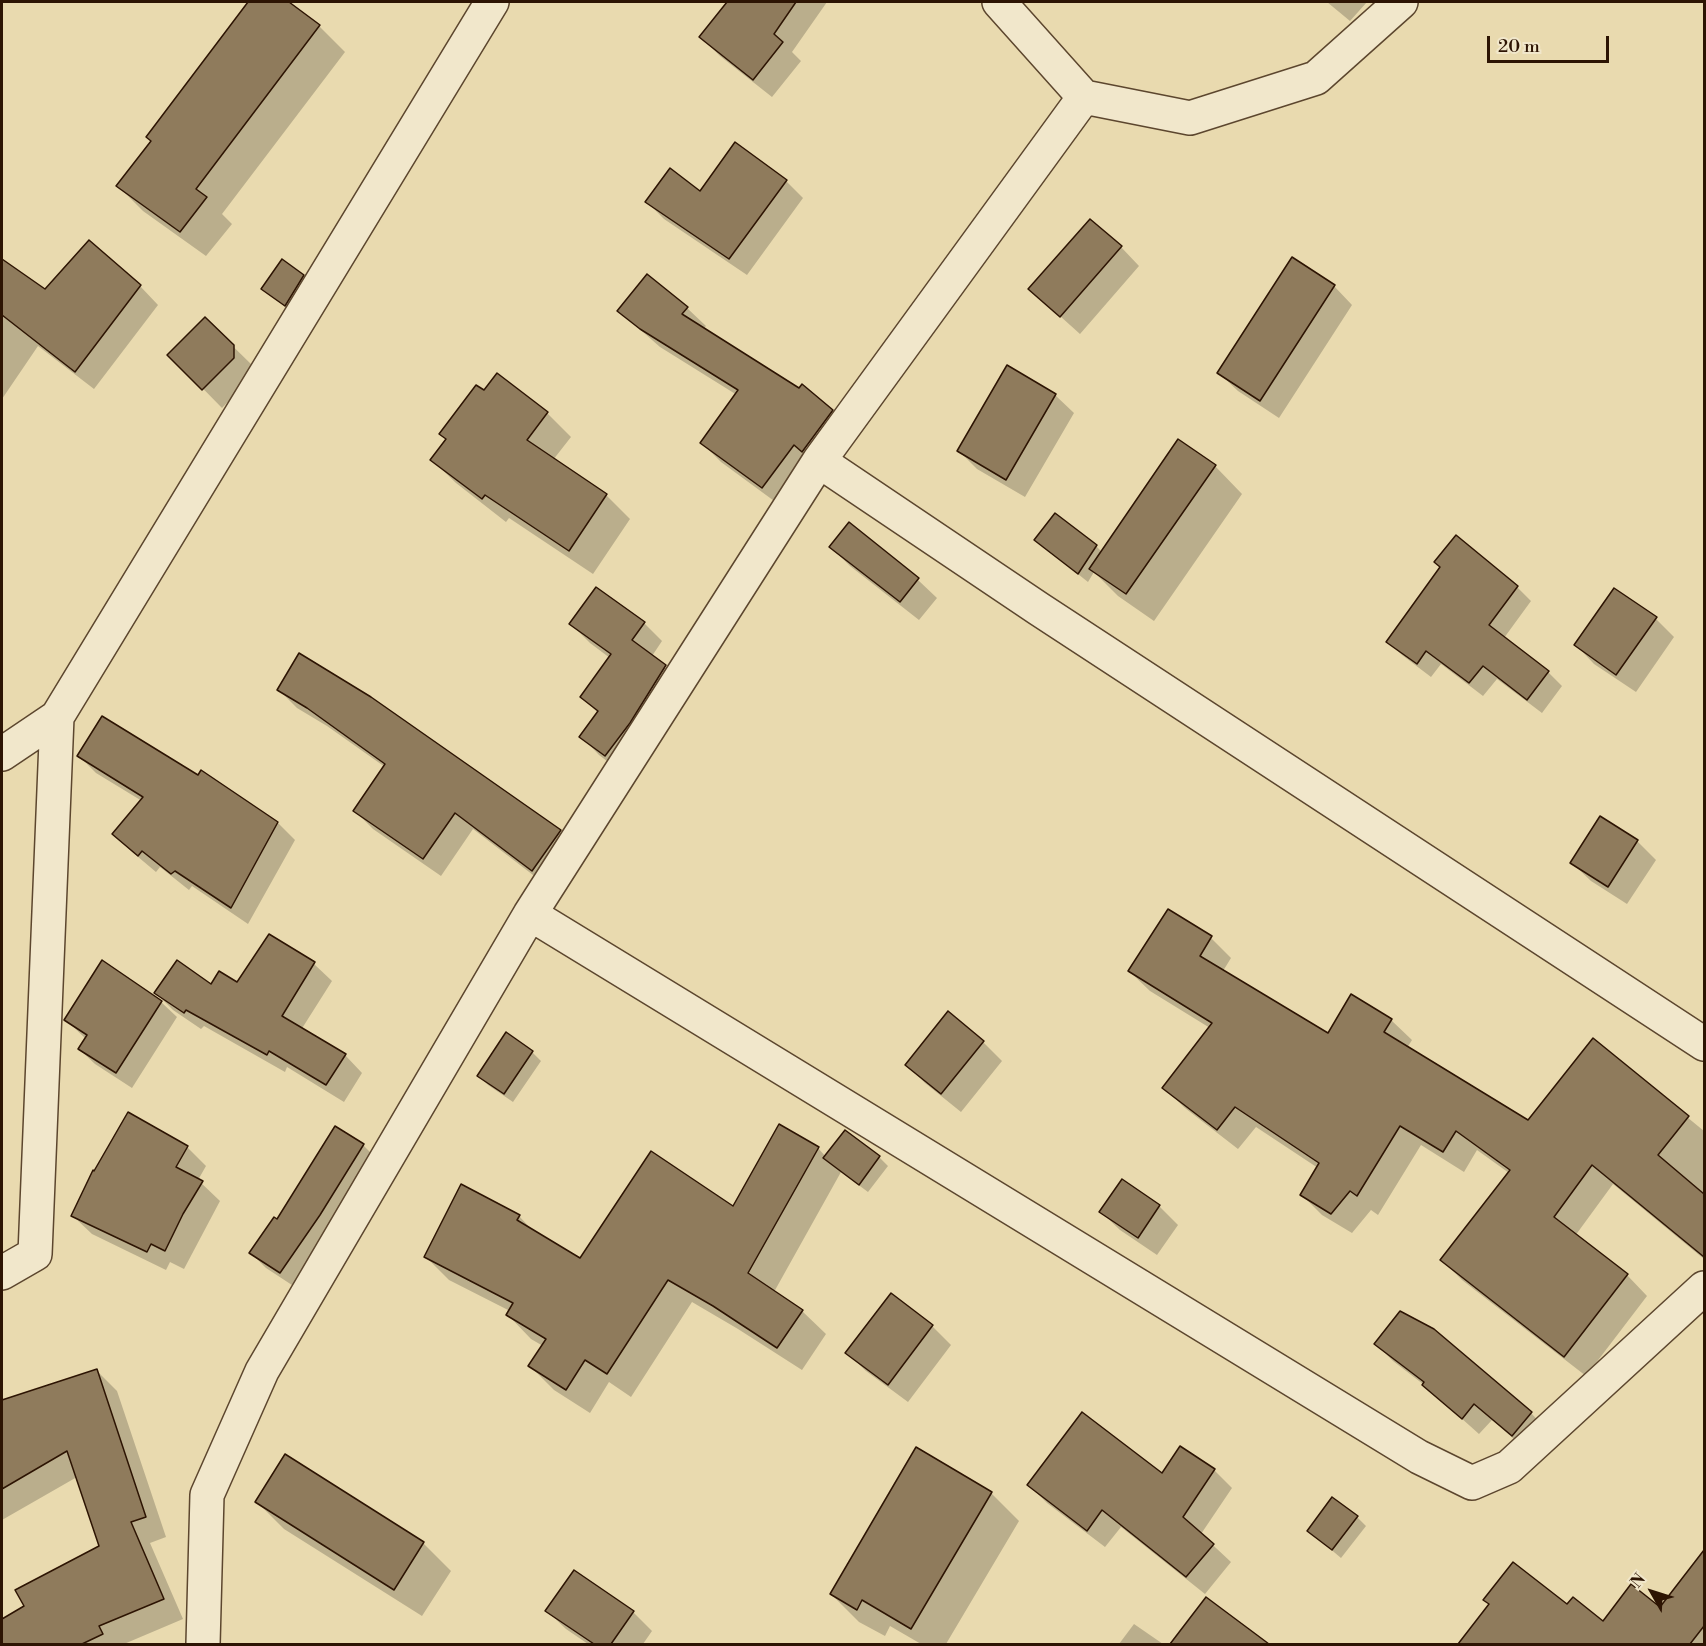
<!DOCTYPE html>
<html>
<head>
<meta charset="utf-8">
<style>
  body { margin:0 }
  #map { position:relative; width:1706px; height:1646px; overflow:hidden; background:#e9daaf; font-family:"Libre Bodoni",serif }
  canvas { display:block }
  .frame { position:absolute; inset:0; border:3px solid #2d1403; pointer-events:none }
  .north { position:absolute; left:1622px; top:1562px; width:60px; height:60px; -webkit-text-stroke:4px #f1e7cb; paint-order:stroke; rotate:309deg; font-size:16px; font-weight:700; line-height:24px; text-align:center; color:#2d1403 }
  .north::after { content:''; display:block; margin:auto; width:21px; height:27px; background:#2d1403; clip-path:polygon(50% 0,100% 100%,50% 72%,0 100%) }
  .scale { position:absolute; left:1487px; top:36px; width:122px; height:27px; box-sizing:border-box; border:3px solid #2d1403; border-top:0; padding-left:8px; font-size:18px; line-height:21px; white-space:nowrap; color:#2d1403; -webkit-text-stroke:4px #f1e7cb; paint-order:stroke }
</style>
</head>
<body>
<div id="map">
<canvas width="1706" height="1646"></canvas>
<div class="frame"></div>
<div class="north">N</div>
<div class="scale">20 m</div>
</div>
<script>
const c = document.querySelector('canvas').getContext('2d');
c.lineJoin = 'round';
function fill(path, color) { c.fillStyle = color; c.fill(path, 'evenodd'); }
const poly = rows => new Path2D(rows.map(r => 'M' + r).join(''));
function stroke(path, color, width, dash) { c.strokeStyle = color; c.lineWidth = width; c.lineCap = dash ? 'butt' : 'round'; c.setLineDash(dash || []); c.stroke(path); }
const shadow = poly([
  [250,2,286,2,319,26,345,52,222,214,232,224,206,256,143,211,118,186,153,142,148,137],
  [725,2,827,2,792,52,801,61,772,97,720,56,701,37,728,3],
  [1327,2,1367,2,1350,21],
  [786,181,803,198,747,275,664,219,647,202],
  [1121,247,1139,266,1080,334,1030,289],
  [3,261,48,292,140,286,158,305,94,389,38,346,2,399],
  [303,276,312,285,294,314,263,289],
  [1334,286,1352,305,1279,418,1238,391,1219,373],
  [687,308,706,326,703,329,832,411,851,429,781,506,721,462,702,443,737,395,660,347,619,311],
  [205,319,252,365,252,377,222,408,170,355],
  [498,375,547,413,571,437,553,460,606,495,630,519,593,574,509,518,506,522,456,483,432,460,447,440,441,434,484,392],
  [1055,395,1074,413,1025,497,977,469,959,451],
  [1215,466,1242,494,1154,621,1118,596,1094,572,1088,582,1045,548,1096,546,1102,552],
  [849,524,918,580,937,598,919,620,850,566,831,547],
  [1442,567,1517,587,1531,601,1504,638,1548,672,1562,686,1542,713,1497,679,1483,696,1441,664,1431,677,1402,655,1388,642],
  [1656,619,1674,637,1636,692,1594,664,1576,645],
  [644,623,662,641,652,656,684,685,624,774,599,755,581,736,598,713,582,697,610,658,590,643,571,624],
  [279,690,524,805,560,832,578,850,550,888,473,829,441,876,373,829,355,811,385,767,327,726,297,708],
  [79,756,278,823,295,840,248,924,192,886,189,890,160,867,156,872,131,851,114,834,142,801,96,773],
  [1637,841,1656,860,1627,904,1591,881,1572,863],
  [270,936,314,964,332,981,301,1030,345,1055,362,1073,344,1102,287,1067,285,1072,204,1026,201,1029,173,1010,156,993,237,984],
  [1211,938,1231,958,1223,971,1328,1035,1391,1020,1412,1040,1407,1048,1528,1122,1593,1040,1704,1131,1704,1259,1613,1184,1575,1236,1627,1275,1647,1296,1586,1376,1462,1280,1442,1260,1509,1173,1477,1150,1464,1172,1421,1145,1378,1215,1371,1210,1352,1233,1322,1215,1302,1195,1318,1168,1256,1127,1238,1149,1185,1108,1164,1088,1210,1028,1150,991,1129,971],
  [161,1002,177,1017,132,1088,95,1064,79,1049,86,1039,66,1020],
  [948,1014,983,1042,1002,1061,961,1112,925,1083,907,1065],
  [532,1052,541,1061,513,1102,488,1085,479,1076],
  [363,1145,378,1160,295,1287,266,1268,251,1253,278,1221],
  [187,1147,206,1166,198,1180,220,1201,184,1269,170,1262,166,1270,92,1234,73,1216],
  [818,1148,826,1157,879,1157,888,1166,868,1192,841,1172,774,1292,802,1311,826,1334,802,1370,738,1329,692,1302,631,1397,609,1382,590,1413,554,1390,530,1366,543,1346,531,1339,508,1315,510,1311,449,1280,425,1256,519,1216,535,1233,580,1260,733,1208],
  [1122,1181,1159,1206,1178,1225,1157,1255,1120,1230,1101,1212],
  [891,1295,932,1326,951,1345,908,1402,866,1371,847,1353],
  [1376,1344,1531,1413,1547,1430,1529,1452,1492,1420,1479,1434,1423,1384,1393,1361],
  [96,1370,117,1391,166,1537,150,1543,183,1619,124,1644,2,1644,2,1621,26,1607,100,1547,77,1477,2,1520,2,1410,38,1390],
  [1181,1448,1214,1470,1232,1488,1201,1534,1231,1562,1205,1594,1121,1527,1105,1547,1047,1503,1029,1485,1162,1476],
  [991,1493,1019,1521,946,1644,921,1644,890,1626,885,1636,859,1622,831,1594],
  [256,1501,423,1543,451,1571,422,1616,284,1529],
  [1357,1517,1366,1526,1341,1558,1309,1531],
  [1704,1552,1704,1644,1460,1644,1491,1605,1567,1607,1603,1623,1660,1609],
  [575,1572,633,1612,652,1631,643,1644,588,1644,566,1629,547,1611],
  [1134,1624,1163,1644,1119,1644],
  [1247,1630,1262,1644,1184,1644,1177,1638]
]);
const building = poly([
  [248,2,289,2,320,25,196,189,207,197,180,232,116,186,151,141,146,137,248,2],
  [727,2,796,2,774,34,783,42,753,80,699,37,727,2],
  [735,142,787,180,729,259,645,202,670,168,700,191,735,142],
  [1090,219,1122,246,1060,317,1028,289,1090,219],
  [89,240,141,285,75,372,2,315,2,259,45,289,89,240],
  [1292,257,1335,285,1260,401,1217,373,1292,257],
  [282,259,304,275,285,306,261,289,282,259],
  [647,274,688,307,682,314,799,388,802,384,833,410,802,452,794,445,762,488,700,443,738,390,640,329,617,311,647,274],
  [205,317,234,345,234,358,202,390,167,355,205,317],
  [1007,365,1056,394,1006,480,957,451,1007,365],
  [497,373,548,412,527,440,607,494,569,551,485,495,482,499,430,460,446,439,439,434,476,385,484,390,497,373],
  [1178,439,1216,465,1126,594,1089,569,1178,439],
  [1055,513,1097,545,1078,574,1034,540,1055,513],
  [849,522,919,578,900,602,829,547,849,522],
  [1456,535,1518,586,1489,625,1549,671,1527,700,1483,666,1469,683,1426,651,1417,664,1386,642,1440,567,1434,562,1456,535],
  [596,587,645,622,632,640,666,665,630,723,605,756,579,737,598,711,580,697,611,654,569,624,596,587],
  [1614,588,1657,617,1616,675,1574,645,1614,588],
  [299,653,371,697,561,830,532,871,455,813,423,859,353,811,385,764,307,708,277,690,299,653],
  [102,716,198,775,201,770,278,822,231,908,175,871,171,874,142,851,138,856,112,834,143,797,77,756,102,716],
  [1600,816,1638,840,1608,887,1570,863,1600,816],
  [1168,909,1212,936,1200,956,1328,1033,1351,994,1392,1019,1384,1032,1528,1120,1593,1038,1689,1116,1658,1155,1704,1194,1704,1257,1592,1165,1554,1217,1628,1274,1564,1357,1440,1260,1510,1170,1456,1131,1443,1152,1400,1126,1357,1196,1350,1191,1331,1214,1300,1195,1319,1163,1235,1107,1217,1130,1162,1088,1212,1023,1128,971,1168,909],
  [269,934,315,962,282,1016,346,1054,326,1085,269,1051,267,1055,186,1010,184,1013,154,993,177,960,211,984,219,971,237,982,269,934],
  [102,960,162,1001,116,1073,78,1049,87,1035,64,1020,102,960],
  [948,1011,984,1041,941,1094,905,1065,948,1011],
  [506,1032,533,1051,504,1094,477,1076,506,1032],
  [128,1112,188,1146,176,1167,203,1181,183,1214,165,1251,151,1244,147,1252,71,1216,93,1170,94,1171,128,1112],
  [779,1124,819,1147,748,1273,803,1310,777,1348,713,1306,668,1280,607,1374,585,1360,566,1390,528,1366,546,1339,506,1315,513,1303,424,1257,461,1184,520,1215,517,1220,580,1258,651,1151,733,1206,779,1124],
  [335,1126,364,1144,320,1215,280,1273,249,1253,274,1217,277,1219,335,1126],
  [845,1130,880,1156,859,1185,823,1158,845,1130],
  [1122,1179,1160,1205,1138,1238,1099,1212,1122,1179],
  [891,1293,933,1325,888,1385,845,1353,891,1293],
  [1400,1311,1434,1329,1532,1412,1512,1436,1474,1404,1462,1419,1422,1385,1424,1382,1374,1344,1400,1311],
  [97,1369,146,1517,131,1522,164,1599,99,1626,103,1634,82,1644,2,1644,2,1619,24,1606,15,1590,99,1546,67,1451,2,1489,2,1400,97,1369],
  [1082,1412,1162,1473,1180,1446,1215,1469,1183,1517,1214,1544,1186,1577,1102,1510,1087,1531,1027,1485,1082,1412],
  [916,1447,992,1492,911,1629,862,1600,857,1610,830,1594,916,1447],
  [285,1454,424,1542,394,1590,255,1502,285,1454],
  [1332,1497,1358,1516,1332,1550,1307,1531,1332,1497],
  [1704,1550,1704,1626,1690,1644,1458,1644,1489,1604,1483,1600,1513,1562,1567,1604,1573,1597,1603,1621,1631,1584,1660,1607,1704,1550],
  [574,1570,634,1611,611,1644,594,1644,545,1611,574,1570],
  [1206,1597,1269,1644,1170,1644,1206,1597]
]);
const minor = poly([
  [999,2,1084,97,819,461,1039,609,1704,1044],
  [1084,97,1190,118,1316,78,1401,2],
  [2,754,57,717,492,2],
  [530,914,1419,1457,1472,1483,1509,1467,1704,1288],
  [2,1273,35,1254,57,717],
  [203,1644,207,1495,262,1371,530,914,819,461]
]);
fill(shadow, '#0003');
fill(building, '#8f7b5c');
stroke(building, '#2d1403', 1.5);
stroke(minor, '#5c462e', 36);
stroke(minor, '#f1e7cb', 33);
</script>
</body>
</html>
